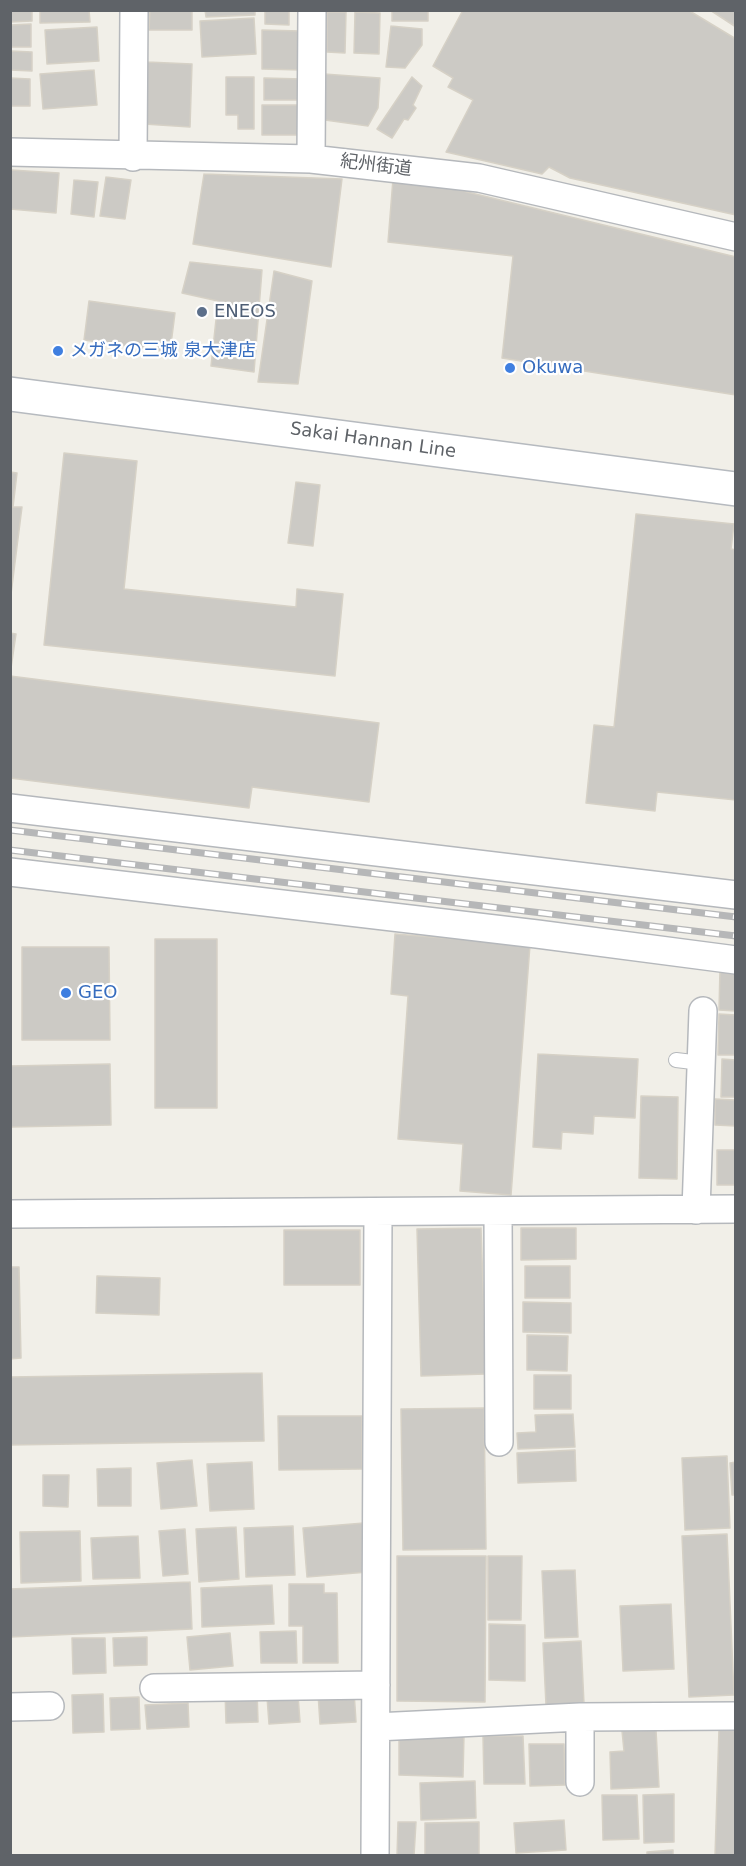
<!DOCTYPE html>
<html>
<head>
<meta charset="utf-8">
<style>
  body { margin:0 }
  #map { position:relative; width:746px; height:1866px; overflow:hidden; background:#f1efe8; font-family:"DejaVu Sans",sans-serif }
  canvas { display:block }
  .frame { position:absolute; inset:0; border:12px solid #5f6368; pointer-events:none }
</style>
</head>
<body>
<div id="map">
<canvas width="746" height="1866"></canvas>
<div class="frame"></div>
</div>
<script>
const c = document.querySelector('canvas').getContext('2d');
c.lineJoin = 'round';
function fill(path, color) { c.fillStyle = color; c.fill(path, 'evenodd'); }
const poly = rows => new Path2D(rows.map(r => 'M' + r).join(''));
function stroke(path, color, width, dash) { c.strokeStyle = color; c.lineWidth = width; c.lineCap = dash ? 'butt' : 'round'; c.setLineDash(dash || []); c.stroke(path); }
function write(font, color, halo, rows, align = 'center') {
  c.font = font + ' "DejaVu Sans","Noto Sans JP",sans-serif'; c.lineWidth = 4.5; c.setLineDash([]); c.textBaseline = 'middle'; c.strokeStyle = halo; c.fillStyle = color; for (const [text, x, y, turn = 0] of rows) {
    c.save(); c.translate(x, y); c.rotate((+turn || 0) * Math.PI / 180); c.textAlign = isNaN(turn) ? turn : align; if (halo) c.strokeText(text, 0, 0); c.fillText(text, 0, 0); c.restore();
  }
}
const building = poly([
  [10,10,32,10,32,21,10,22,10,10],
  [40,10,89,10,90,22,40,23,40,10],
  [150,10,192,10,192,30,149,30,150,10],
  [205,10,255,10,255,15,206,17,205,10],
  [265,10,289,10,289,25,265,24,265,10],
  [392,10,428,10,428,21,392,21,392,10],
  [463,10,688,10,736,39,736,215,570,178,549,167,542,174,446,152,473,100,448,87,453,78,433,66,463,10],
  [710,10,736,10,736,27,710,10],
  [327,12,346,12,345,53,327,52,327,12],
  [355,12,380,13,379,54,354,53,355,12],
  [254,18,256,54,202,57,200,21,254,18],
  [31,24,31,47,10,47,10,25,31,24],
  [391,26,422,29,422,45,405,68,386,67,391,26],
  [97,27,99,61,47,64,45,30,97,27],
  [262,30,301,31,301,70,262,69,262,30],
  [10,51,32,52,32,71,10,70,10,51],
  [147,62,192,64,190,127,144,124,147,62],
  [94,70,97,105,43,109,40,74,94,70],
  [324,74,380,78,378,108,368,126,325,120,324,74],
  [226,77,254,77,254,129,238,129,238,115,226,115,226,77],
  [412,77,422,86,413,105,416,108,408,120,404,119,392,138,377,129,412,77],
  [10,78,30,79,30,106,10,106,10,78],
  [264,78,303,79,303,100,264,100,264,78],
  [262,105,303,105,303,135,262,135,262,105],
  [11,170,59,173,56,213,10,209,11,170],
  [204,174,342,179,331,267,193,244,204,174],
  [106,177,131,180,125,219,100,216,106,177],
  [393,179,434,184,736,257,736,395,502,358,513,256,388,242,393,179],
  [74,180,98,182,94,217,71,214,74,180],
  [190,262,262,270,254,372,211,366,218,301,182,293,190,262],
  [274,271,312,281,298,384,258,382,274,271],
  [89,301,175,313,170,352,84,340,89,301],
  [64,453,137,461,124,589,296,607,297,589,343,594,335,676,44,645,64,453],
  [10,472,17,473,13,507,22,507,10,602,10,472],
  [296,482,320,485,313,546,288,543,296,482],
  [636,514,734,524,731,549,736,550,736,800,657,792,655,811,586,803,594,725,614,727,636,514],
  [10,633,16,634,10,675,10,633],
  [10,676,379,723,369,802,252,787,249,808,10,778,10,676],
  [395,934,530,945,511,1195,460,1191,463,1144,398,1139,408,996,391,994,395,934],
  [155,939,217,939,217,1108,155,1108,155,939],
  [22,947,109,947,110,1040,22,1040,22,947],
  [720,969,736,969,736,1011,719,1010,720,969],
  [719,1014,736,1015,736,1055,718,1055,719,1014],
  [538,1054,638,1059,635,1118,594,1116,593,1134,562,1132,561,1149,533,1147,538,1054],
  [722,1059,736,1060,736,1097,721,1097,722,1059],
  [110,1064,111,1125,10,1127,10,1066,110,1064],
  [641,1096,678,1097,677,1179,639,1178,641,1096],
  [715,1099,736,1100,736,1126,715,1125,715,1099],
  [717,1150,736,1150,736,1185,717,1185,717,1150],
  [481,1228,486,1374,421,1376,417,1229,481,1228],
  [521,1228,576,1228,576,1259,521,1260,521,1228],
  [284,1230,360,1230,360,1285,284,1285,284,1230],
  [525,1266,570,1266,570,1298,525,1298,525,1266],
  [10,1267,19,1267,21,1358,10,1359,10,1267],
  [97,1276,160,1278,159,1315,96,1313,97,1276],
  [523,1302,571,1303,571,1333,523,1332,523,1302],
  [527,1335,568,1336,567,1371,527,1370,527,1335],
  [262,1373,264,1441,10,1445,10,1377,262,1373],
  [534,1375,571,1375,571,1409,534,1409,534,1375],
  [484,1408,486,1549,403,1550,401,1409,484,1408],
  [573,1414,575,1447,518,1449,517,1433,536,1432,535,1415,573,1414],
  [278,1416,362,1416,362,1469,279,1470,278,1416],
  [575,1450,576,1481,518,1483,517,1453,575,1450],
  [727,1456,730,1528,685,1530,682,1458,727,1456],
  [192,1460,197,1506,161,1509,157,1463,192,1460],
  [252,1462,254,1509,210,1511,207,1464,252,1462],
  [736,1462,736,1495,732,1495,730,1463,736,1462],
  [131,1468,131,1506,98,1506,97,1469,131,1468],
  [43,1475,69,1475,68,1507,43,1506,43,1475],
  [364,1523,368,1572,307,1577,303,1528,364,1523],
  [293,1526,295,1575,246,1577,244,1528,293,1526],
  [236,1527,239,1579,199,1582,196,1529,236,1527],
  [185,1529,188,1574,163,1576,159,1531,185,1529],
  [80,1531,81,1581,21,1583,20,1532,80,1531],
  [727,1534,734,1695,689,1697,682,1536,727,1534],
  [138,1536,140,1578,93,1579,91,1538,138,1536],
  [397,1556,486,1556,485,1702,397,1701,397,1556],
  [488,1556,522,1556,521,1620,488,1620,488,1556],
  [575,1570,578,1637,545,1638,542,1571,575,1570],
  [190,1582,192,1629,10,1637,10,1589,190,1582],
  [289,1584,324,1584,324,1593,337,1593,338,1663,303,1663,303,1626,289,1626,289,1584],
  [272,1585,274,1624,202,1627,201,1588,272,1585],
  [671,1604,674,1669,623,1671,620,1606,671,1604],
  [489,1624,525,1625,525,1681,489,1680,489,1624],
  [296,1631,297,1663,261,1663,260,1632,296,1631],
  [230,1633,233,1666,190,1670,187,1637,230,1633],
  [147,1637,147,1665,114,1666,113,1638,147,1637],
  [72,1638,105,1638,106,1673,73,1674,72,1638],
  [581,1641,584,1704,546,1705,543,1643,581,1641],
  [257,1690,258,1722,226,1723,225,1691,257,1690],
  [354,1691,356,1722,320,1724,318,1693,354,1691],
  [103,1694,104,1732,73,1733,72,1695,103,1694],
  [298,1695,300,1722,269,1724,267,1697,298,1695],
  [139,1697,140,1729,111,1730,110,1698,139,1697],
  [188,1703,189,1727,147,1729,145,1705,188,1703],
  [719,1729,736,1729,736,1856,715,1856,719,1729],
  [656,1730,659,1787,611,1789,610,1752,624,1751,622,1731,656,1730],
  [399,1733,464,1734,463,1777,399,1775,399,1733],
  [483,1736,523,1736,525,1784,484,1784,483,1736],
  [529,1744,564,1744,565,1785,530,1786,529,1744],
  [475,1781,476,1818,421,1820,420,1783,475,1781],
  [674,1794,674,1842,644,1843,643,1795,674,1794],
  [602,1795,637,1795,639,1839,603,1840,602,1795],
  [564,1820,566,1850,516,1853,514,1823,564,1820],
  [398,1822,416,1822,414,1856,397,1856,398,1822],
  [479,1822,479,1856,425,1856,425,1823,479,1822],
  [673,1850,673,1856,647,1856,647,1852,673,1850]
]);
const service = poly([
  [676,1060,701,1063]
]);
const minor = poly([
  [10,152,311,159,479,178,736,237],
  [133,157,134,10],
  [311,159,312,10],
  [10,808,736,895],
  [10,872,537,934,736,960],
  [696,1210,703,1011],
  [498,1211,499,1442],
  [10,1214,736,1209],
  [154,1688,376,1685],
  [10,1707,50,1706],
  [376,1727,580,1717,736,1716],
  [580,1782,580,1717],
  [375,1856,378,1213]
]);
const secondary = poly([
  [10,394,736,489]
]);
const rail = poly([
  [10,830,736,917],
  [10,850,736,936]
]);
const markers = [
  [202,312,6,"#5c6f8a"],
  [58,351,6,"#3f7fe0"],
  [510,368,6,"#3f7fe0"],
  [66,993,6,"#3f7fe0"]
];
const streetNames = [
  ["紀州街道",376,166,7],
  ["Sakai Hannan Line",373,441,8]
];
const serviceNames = [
  ["ENEOS",214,312]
];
const shopNames = [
  ["メガネの三城 泉大津店",70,351],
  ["Okuwa",522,368],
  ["GEO",78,993]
];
fill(building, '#cccac5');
stroke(building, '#d6d1c6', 1.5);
stroke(service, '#b5b8bc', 16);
stroke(minor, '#b5b8bc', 30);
stroke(secondary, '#b6babf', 36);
stroke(service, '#fff', 14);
stroke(minor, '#fff', 27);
stroke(secondary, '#fff', 33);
stroke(rail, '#b6b7b8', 7);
stroke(rail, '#fff', 4.5, [14]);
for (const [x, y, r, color] of markers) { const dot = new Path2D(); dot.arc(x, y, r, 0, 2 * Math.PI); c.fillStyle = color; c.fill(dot); stroke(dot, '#fff', 2); }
write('18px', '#5f6368', '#fff', streetNames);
write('18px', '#4e5e75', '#fff', serviceNames, 'left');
write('18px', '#366cbe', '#fff', shopNames, 'left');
</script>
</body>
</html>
